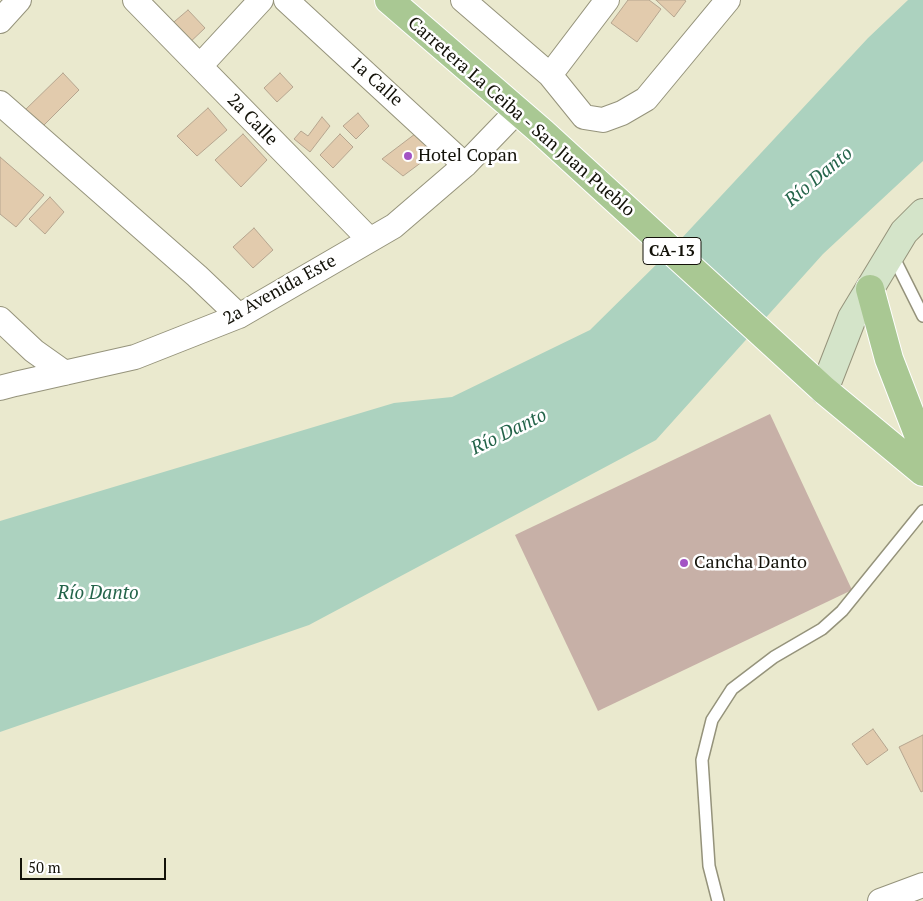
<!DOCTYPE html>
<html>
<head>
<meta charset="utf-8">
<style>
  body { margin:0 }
  #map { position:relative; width:923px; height:901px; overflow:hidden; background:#eae9ce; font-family:"PT Serif",serif }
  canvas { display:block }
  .scale { position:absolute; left:20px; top:858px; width:146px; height:22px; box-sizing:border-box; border:2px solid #131209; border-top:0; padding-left:6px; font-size:15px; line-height:18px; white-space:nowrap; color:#131209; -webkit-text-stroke:4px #fff; paint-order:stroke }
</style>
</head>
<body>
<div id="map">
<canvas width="923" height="901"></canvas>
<div class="scale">50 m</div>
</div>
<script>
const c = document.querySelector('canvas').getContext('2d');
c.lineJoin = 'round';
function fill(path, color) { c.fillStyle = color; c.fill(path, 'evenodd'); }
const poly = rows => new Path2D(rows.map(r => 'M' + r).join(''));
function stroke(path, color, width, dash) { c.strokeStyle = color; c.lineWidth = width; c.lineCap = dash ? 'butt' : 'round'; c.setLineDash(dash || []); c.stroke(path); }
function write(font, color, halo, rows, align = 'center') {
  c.font = font + ' "PT Serif",serif'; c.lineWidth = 5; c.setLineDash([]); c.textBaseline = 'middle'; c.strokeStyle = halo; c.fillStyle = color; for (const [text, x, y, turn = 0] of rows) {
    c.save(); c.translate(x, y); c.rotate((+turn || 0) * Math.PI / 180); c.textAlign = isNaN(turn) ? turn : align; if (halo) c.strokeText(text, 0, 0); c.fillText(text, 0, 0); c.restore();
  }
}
const green = poly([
  [770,414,852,590,598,711,515,535]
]);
const water = poly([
  [908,0,923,0,923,161,823,254,656,440,309,625,0,732,0,521,394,403,452,397,590,330,667,254,868,38]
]);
const building = poly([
  [628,0,649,0,661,9,637,42,611,23,628,0],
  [656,0,684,0,686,1,674,17,656,0],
  [188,10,205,28,186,46,168,27,188,10],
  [63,73,79,90,40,129,23,112,63,73],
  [280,73,293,87,277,102,264,88,280,73],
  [208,108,227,130,197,156,177,136,208,108],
  [358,113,369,126,356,139,343,126,358,113],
  [322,117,330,126,310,152,294,139,301,131,308,136,322,117],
  [243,134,267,160,241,187,215,160,243,134],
  [340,134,353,147,333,168,320,155,340,134],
  [415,134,434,153,403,176,382,159,415,134],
  [0,157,44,195,16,227,0,214,0,157],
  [50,197,64,212,45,234,29,219,50,197],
  [254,228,273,250,253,268,233,247,254,228],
  [873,729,888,750,867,765,852,744,873,729],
  [923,735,923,791,921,792,899,747,923,735]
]);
const lane = poly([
  [892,254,923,316],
  [718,901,709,866,702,760,712,720,732,689,774,657,822,629,842,611,923,511]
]);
const street = poly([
  [135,0,369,239],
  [286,0,465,165],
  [463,0,550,75,584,117,603,120,622,113,646,99,728,0],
  [0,21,19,0],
  [200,66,261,0],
  [550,75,607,0],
  [0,103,197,276,239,316],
  [0,319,34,351,65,373],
  [0,388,15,384,135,357,239,316,394,226,465,165,517,111],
  [880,901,923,885]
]);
const secondary = poly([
  [824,390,852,318,904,232,923,213]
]);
const primary = poly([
  [389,0,542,132,824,390,923,472],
  [870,289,889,359,923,447]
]);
const markers = [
  [408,156,5,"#a353c4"],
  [684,563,5,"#a353c4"]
];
const shields = [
  [672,251,58]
];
const shieldNames = [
  ["CA-13",672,251]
];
const streetNames = [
  ["1a Calle",376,82,42],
  ["Carretera La Ceiba - San Juan Pueblo",521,117,41],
  ["2a Calle",252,120,46],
  ["2a Avenida Este",280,290,-29]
];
const poiNames = [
  ["Hotel Copan",418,156],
  ["Cancha Danto",694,563]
];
const waterNames = [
  ["Río Danto",819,177,-40],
  ["Río Danto",509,432,-26],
  ["Río Danto",98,594]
];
fill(green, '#c7b0a7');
fill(water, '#acd2bf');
fill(building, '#e2cbad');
stroke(building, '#b5a58f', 1);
stroke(lane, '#95937b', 14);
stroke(street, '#95937b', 26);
stroke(secondary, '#95937b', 30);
stroke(primary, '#fff', 30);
stroke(lane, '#fff', 11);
stroke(street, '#fff', 24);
stroke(secondary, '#d4e4c9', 28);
stroke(primary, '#a9c893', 28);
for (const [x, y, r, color] of markers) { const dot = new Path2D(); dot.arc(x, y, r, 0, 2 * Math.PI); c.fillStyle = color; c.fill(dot); stroke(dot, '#fff', 2); }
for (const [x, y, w] of shields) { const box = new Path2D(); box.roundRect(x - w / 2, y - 13.5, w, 27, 4); c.fillStyle = '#fff'; c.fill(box); stroke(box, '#131209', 1); }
write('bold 16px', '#131209', null, shieldNames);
write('18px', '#131209', '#fff', streetNames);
write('18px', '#131209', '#fff', poiNames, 'left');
write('italic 19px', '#24644a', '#fff', waterNames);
</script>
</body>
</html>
